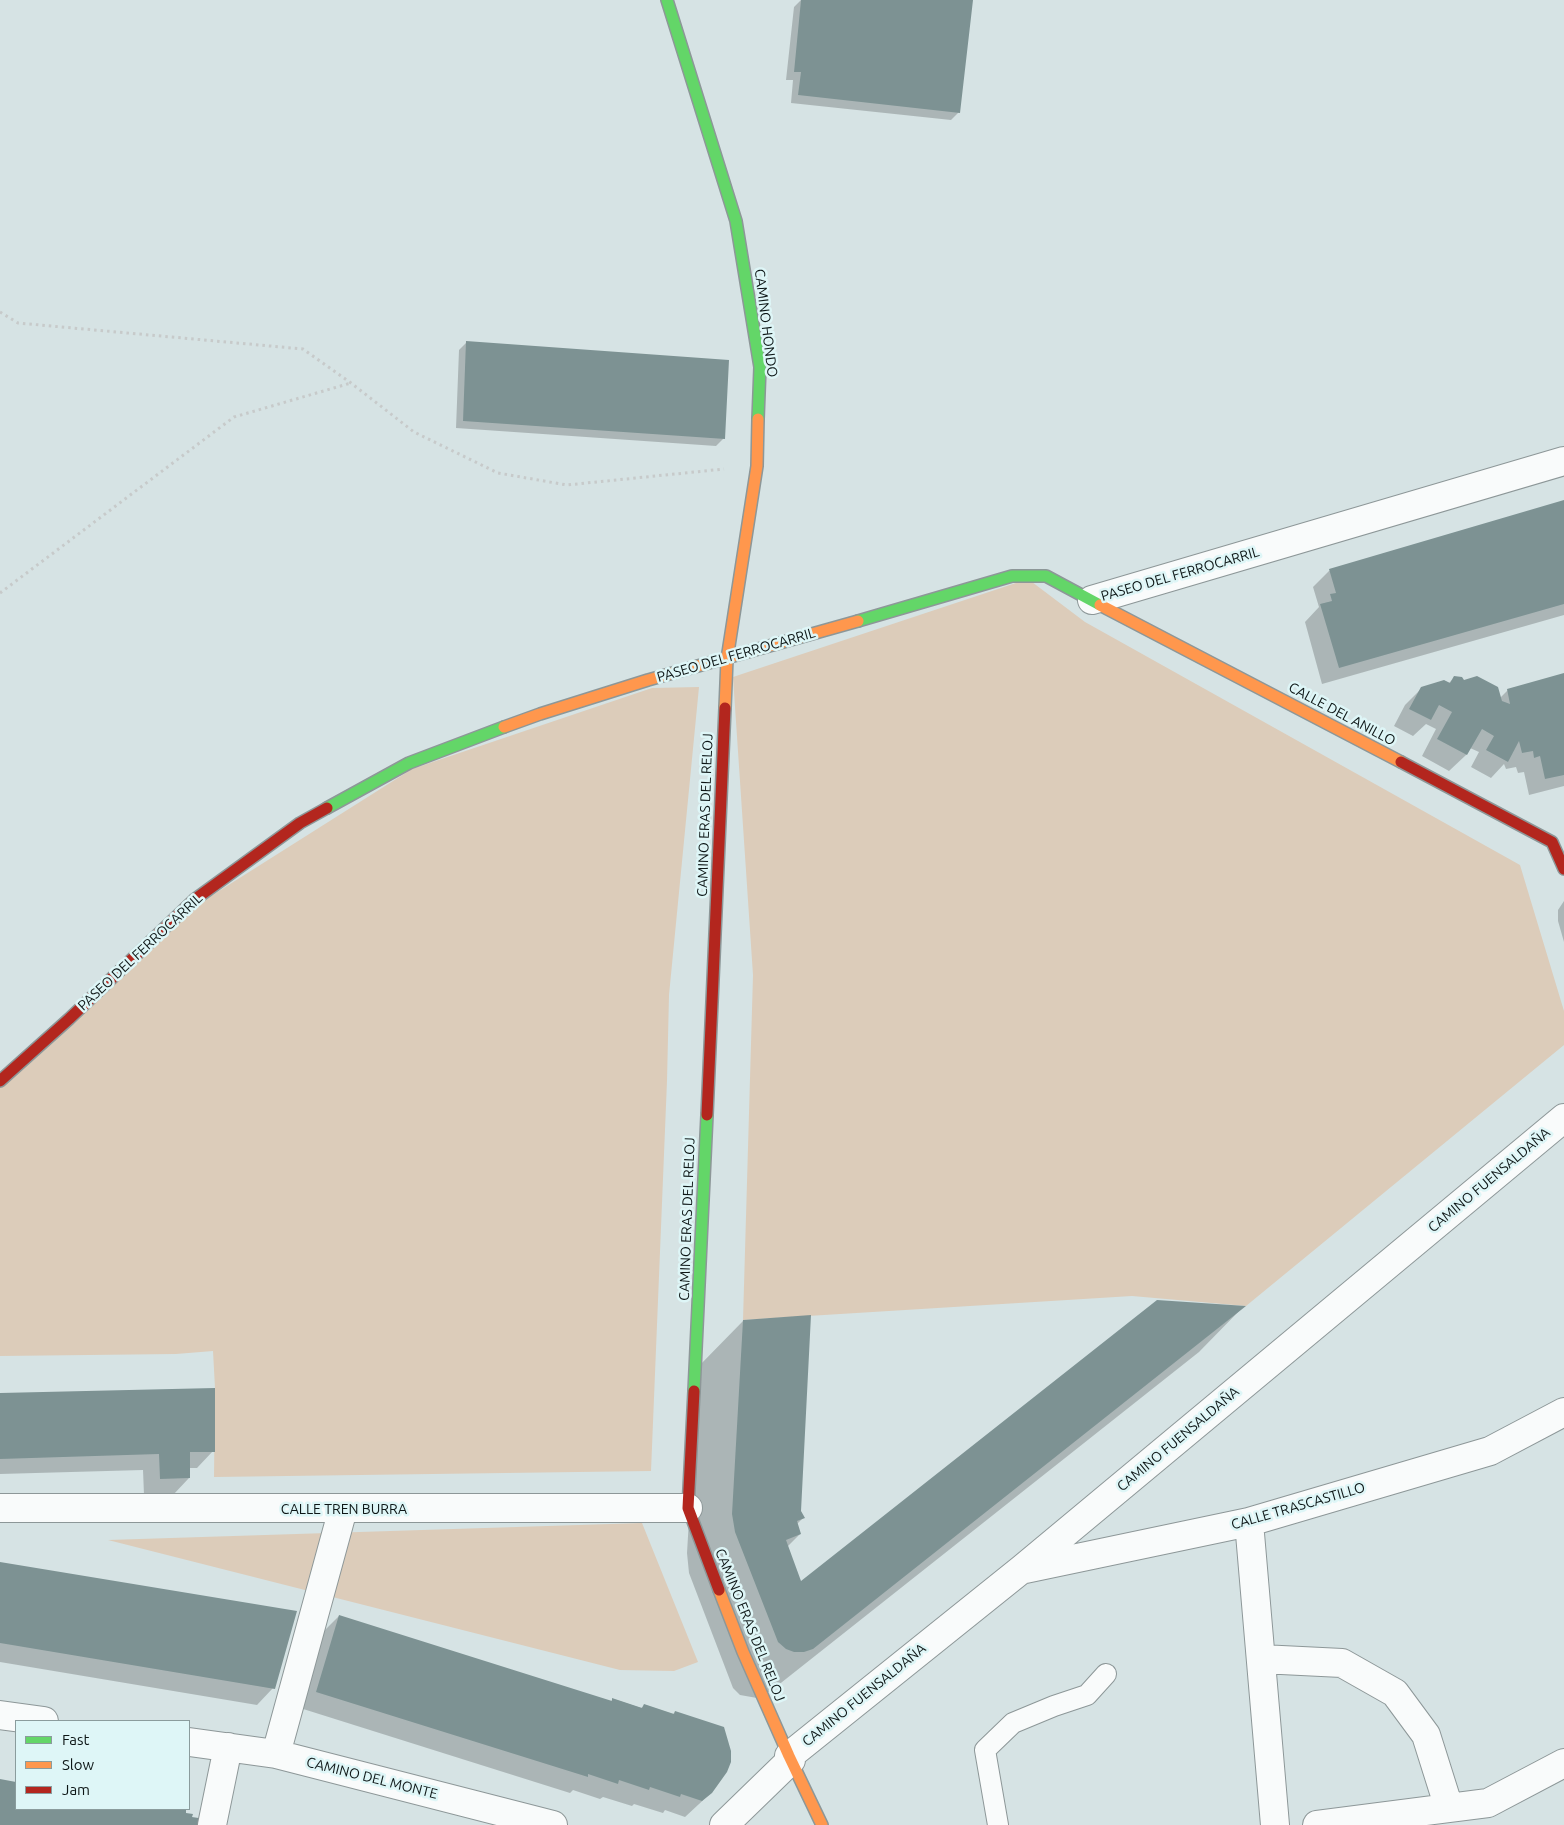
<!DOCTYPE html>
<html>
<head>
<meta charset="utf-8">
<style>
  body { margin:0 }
  #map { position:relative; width:1564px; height:1825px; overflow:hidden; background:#d6e3e4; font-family:Ubuntu,sans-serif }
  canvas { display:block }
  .legend { position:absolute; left:15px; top:1720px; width:175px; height:90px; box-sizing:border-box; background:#def6f7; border:1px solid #8a9c9d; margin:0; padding:6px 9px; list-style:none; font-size:15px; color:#0d1616 }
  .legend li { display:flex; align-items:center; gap:10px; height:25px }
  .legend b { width:25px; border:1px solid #8a9c9d }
</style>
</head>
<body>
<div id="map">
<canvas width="1564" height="1825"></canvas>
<ul class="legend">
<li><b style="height:6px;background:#63d668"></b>Fast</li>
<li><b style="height:6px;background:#ff974d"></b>Slow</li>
<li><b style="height:6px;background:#b3261e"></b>Jam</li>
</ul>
</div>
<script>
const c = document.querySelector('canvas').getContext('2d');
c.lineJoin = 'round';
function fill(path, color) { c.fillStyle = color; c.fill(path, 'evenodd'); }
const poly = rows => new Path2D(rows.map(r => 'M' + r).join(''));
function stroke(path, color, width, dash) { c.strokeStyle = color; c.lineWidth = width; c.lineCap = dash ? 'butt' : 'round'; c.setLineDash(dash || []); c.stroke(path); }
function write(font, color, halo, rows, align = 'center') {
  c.font = font + ' Ubuntu,sans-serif'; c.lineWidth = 5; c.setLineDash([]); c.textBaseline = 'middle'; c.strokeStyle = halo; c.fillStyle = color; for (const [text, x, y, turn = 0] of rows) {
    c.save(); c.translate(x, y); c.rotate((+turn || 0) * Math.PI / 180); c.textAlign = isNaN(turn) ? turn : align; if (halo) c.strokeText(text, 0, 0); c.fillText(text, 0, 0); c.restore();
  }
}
const green = poly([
  [1028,579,1085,622,1520,865,1564,1011,1564,1045,1246,1306,1132,1296,743,1320,753,975,733,677],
  [699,687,669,995,667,1081,651,1471,214,1477,215,1388,213,1351,176,1354,0,1356,0,1087,200,903,412,769,652,688],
  [642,1523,698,1662,674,1671,620,1670,108,1540]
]);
const shadow = poly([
  [801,0,971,0,959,112,951,120,791,103,793,80,786,80,794,7],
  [467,342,724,438,716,446,456,428,459,350],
  [1564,502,1564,615,1322,684,1305,622,1319,607,1313,587,1329,571],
  [1564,674,1564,786,1529,795,1524,772,1518,773,1516,767,1506,769,1504,764,1491,778,1471,767,1479,752,1470,748,1466,755,1449,771,1422,756,1436,729,1426,724,1413,736,1394,726,1405,705,1422,688,1448,684,1452,680,1464,681,1500,698,1508,690],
  [1564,901,1564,942,1558,921,1558,910],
  [1243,1307,1199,1352,772,1690,757,1698,740,1695,733,1688,689,1573,687,1553,698,1367,743,1321,803,1518,797,1524,800,1534,787,1547,800,1583],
  [0,1394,213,1451,197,1468,189,1468,189,1478,173,1495,144,1495,143,1470,0,1474],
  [0,1563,273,1688,257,1705,0,1662],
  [339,1616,610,1702,613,1699,641,1708,644,1706,672,1715,675,1712,712,1792,685,1817,665,1810,663,1813,634,1804,632,1806,603,1797,600,1799,573,1790,570,1793,300,1708,322,1633],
  [0,1781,16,1783,16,1809,173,1809,185,1811,184,1814,0,1825]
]);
const building = poly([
  [801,0,973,0,960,113,798,95,801,72,794,72],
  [466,341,729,360,725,439,463,421],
  [1564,500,1564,604,1339,668,1320,604,1332,601,1330,594,1336,593,1329,569],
  [1564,673,1564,775,1545,779,1540,756,1534,758,1533,751,1522,753,1519,741,1508,762,1486,750,1494,736,1482,729,1467,755,1437,739,1452,712,1439,705,1431,720,1409,709,1421,687,1444,680,1450,683,1454,676,1462,677,1464,680,1477,676,1498,687,1502,701,1510,704,1507,689],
  [1157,1300,1246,1306,813,1649,804,1652,794,1652,786,1649,778,1642,735,1532,732,1514,743,1320,811,1315,801,1511,805,1518,797,1521,801,1534,786,1540,801,1581],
  [215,1388,215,1452,190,1452,190,1478,160,1479,159,1454,0,1459,0,1393],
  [0,1562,297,1611,275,1689,0,1643],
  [339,1615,612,1701,612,1698,642,1708,644,1704,674,1714,675,1711,724,1727,731,1751,731,1762,727,1772,712,1793,702,1801,681,1794,680,1797,650,1787,649,1790,619,1780,618,1784,588,1774,588,1777,316,1692],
  [0,1779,16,1782,16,1809,180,1809,186,1810,186,1813,193,1814,192,1817,205,1819,204,1825,0,1825]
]);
const path = poly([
  [0,312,18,323,303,349,351,383,414,432,498,473,567,485,724,469],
  [0,593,234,417,351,383]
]);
const lane = poly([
  [998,1825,985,1750,1013,1723,1054,1706,1087,1695,1106,1674]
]);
const street = poly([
  [1092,600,1564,461],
  [0,1508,688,1508],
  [1249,1522,1275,1825],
  [1025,1569,1249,1522,1490,1451,1564,1412],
  [1261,1659,1342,1663,1395,1693,1426,1735,1449,1808],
  [0,1715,44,1721],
  [189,1742,276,1754,553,1825],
  [276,1754,343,1509],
  [789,1756,1022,1569,1564,1118],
  [212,1825,228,1747],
  [724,1825,791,1760],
  [1317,1825,1488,1803,1564,1763]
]);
const fast = poly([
  [667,0,736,221,760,367,758,419],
  [858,621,1012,576,1046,576,1100,605],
  [327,808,409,763,504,727],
  [694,1391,707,1115]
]);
const slow = poly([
  [1100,605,1401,762],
  [725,708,727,659,757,466,758,419],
  [504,727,540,714,648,680,858,621],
  [719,1590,743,1652,789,1756,822,1825]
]);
const jam = poly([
  [1401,762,1552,842,1564,869],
  [0,1081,69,1019,194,900,300,823,327,808],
  [707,1115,725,708],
  [694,1391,688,1508,719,1590]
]);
const streetNames = [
  ["CAMINO HONDO",766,323,83],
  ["PASEO DEL FERROCARRIL",1180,574,-16],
  ["PASEO DEL FERROCARRIL",736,655,-16],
  ["CALLE DEL ANILLO",1342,714,28],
  ["CAMINO ERAS DEL RELOJ",705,815,-88],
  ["PASEO DEL FERROCARRIL",140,952,-43],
  ["CAMINO FUENSALDAÑA",1489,1180,-40],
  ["CAMINO ERAS DEL RELOJ",687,1219,-88],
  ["CAMINO FUENSALDAÑA",1178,1439,-40],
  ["CALLE TRASCASTILLO",1298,1506,-16],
  ["CALLE TREN BURRA",344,1509],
  ["CAMINO ERAS DEL RELOJ",750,1625,68],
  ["CAMINO FUENSALDAÑA",864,1695,-39],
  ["CAMINO DEL MONTE",372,1778,14]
];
fill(green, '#dcccba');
fill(shadow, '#0003');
fill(building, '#7d9293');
stroke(lane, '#8d9798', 22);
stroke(street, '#8d9798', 30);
stroke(fast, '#8d9798', 14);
stroke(slow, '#8d9798', 14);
stroke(jam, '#8d9798', 14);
stroke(path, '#c7caca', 3, [2.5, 4]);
stroke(lane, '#f9fbfb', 20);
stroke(street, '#f9fbfb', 28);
stroke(fast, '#63d668', 11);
stroke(slow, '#ff974d', 11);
stroke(jam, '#b3261e', 11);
write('14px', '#0d1616', '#def6f7', streetNames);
</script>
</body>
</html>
